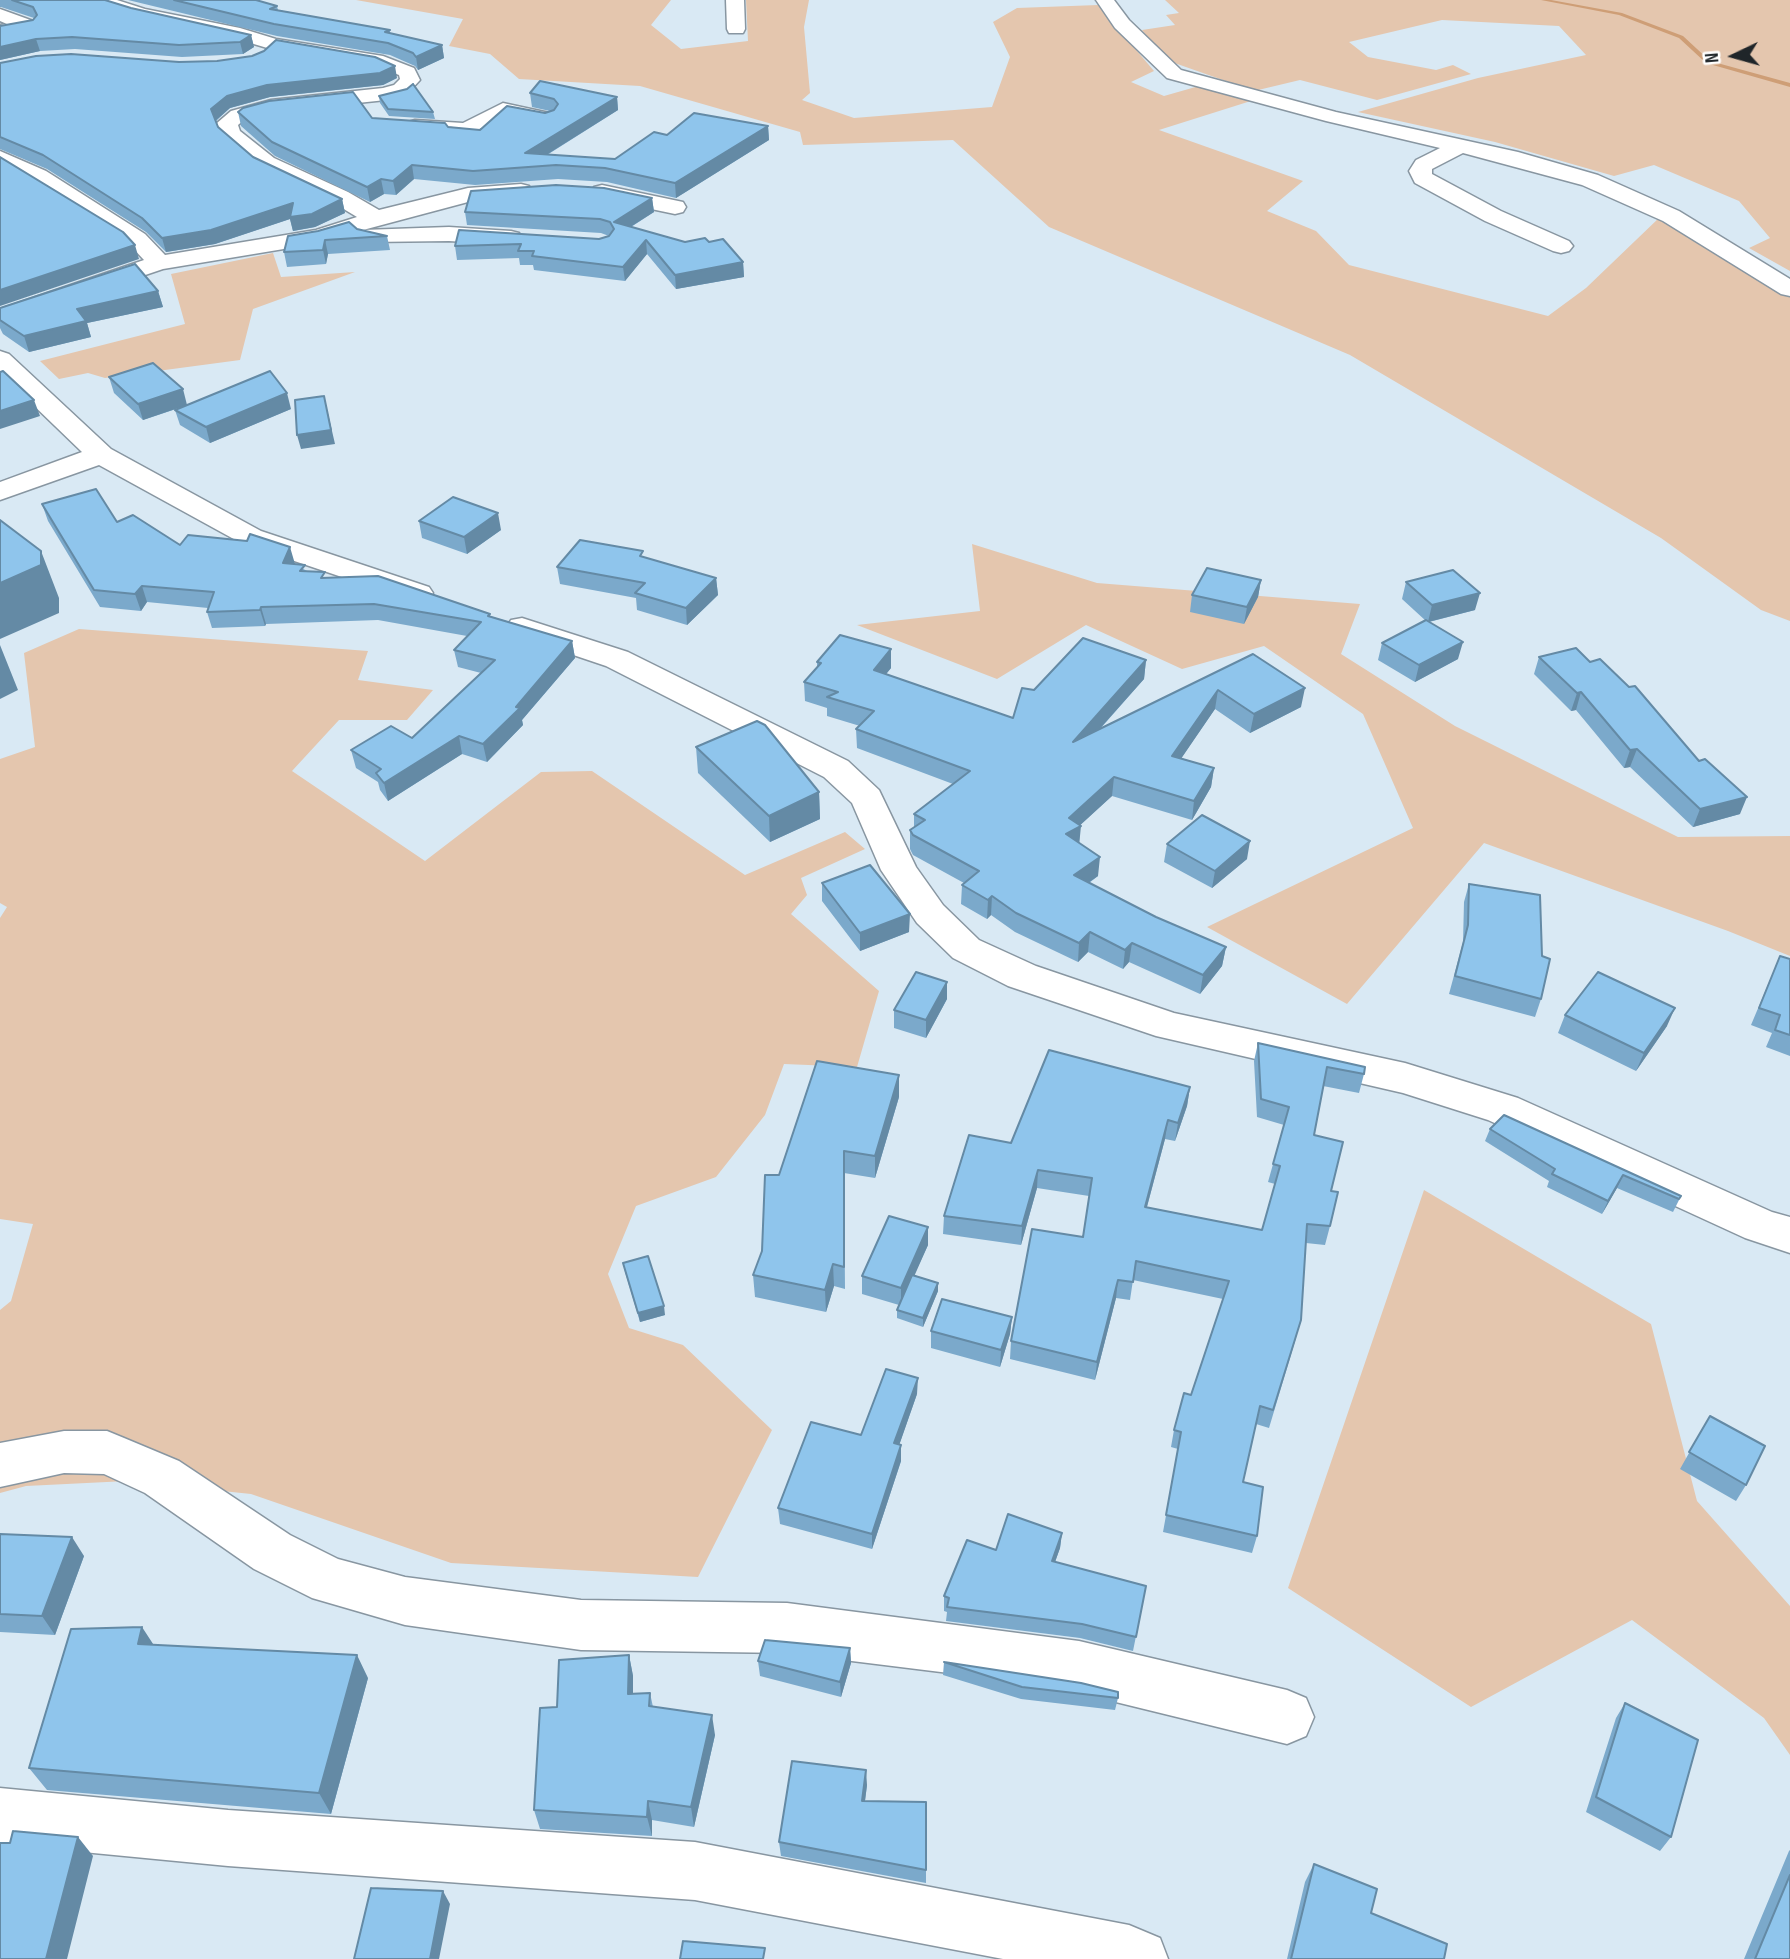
<!DOCTYPE html>
<html>
<head>
<meta charset="utf-8">
<style>
  body { margin:0 }
  #map { position:relative; width:1790px; height:1959px; overflow:hidden; background:#d9e9f4; font-family:"Sofia Sans Condensed",sans-serif }
  canvas { display:block }
  .north { position:absolute; left:1699px; top:21px; width:70px; height:70px; -webkit-text-stroke:5px #fff; paint-order:stroke; rotate:265deg; font-size:19px; font-weight:700; line-height:28px; text-align:center; color:#1f2529 }
  .north::after { content:''; display:block; margin:auto; width:24px; height:32px; background:#1f2529; clip-path:polygon(50% 0,100% 100%,50% 72%,0 100%) }
</style>
</head>
<body>
<div id="map">
<canvas width="1790" height="1959"></canvas>
<div class="north">N</div>
</div>
<script>
const c = document.querySelector('canvas').getContext('2d');
c.lineJoin = 'round';
function fill(path, color) { c.fillStyle = color; c.fill(path, 'evenodd'); }
const poly = rows => new Path2D(rows.map(r => 'M' + r).join(''));
function stroke(path, color, width, dash) { c.strokeStyle = color; c.lineWidth = width; c.lineCap = dash ? 'butt' : 'round'; c.setLineDash(dash || []); c.stroke(path); }
const green = poly([
  [356,0,671,0,651,25,681,49,748,41,746,0,809,0,804,27,810,93,802,100,854,118,992,107,1010,57,993,22,1017,8,1098,5,1154,71,1131,82,1164,96,1199,86,1254,100,1159,130,1303,181,1267,211,1316,231,1349,265,1548,316,1586,288,1660,217,1790,297,1790,621,1761,610,1661,538,1350,355,1049,227,953,140,803,145,800,132,640,86,519,79,490,54,449,46,463,19],
  [1165,0,1790,0,1790,271,1749,248,1770,238,1739,201,1654,165,1614,176,1495,142,1358,112,1478,78,1586,55,1559,26,1442,20,1349,42,1368,57,1436,70,1453,65,1471,74,1377,100,1300,80,1254,91,1166,60,1142,30,1175,25,1166,15,1179,13],
  [273,253,281,277,355,272,253,309,240,360,105,378,88,373,59,379,40,361,185,324,171,274],
  [972,544,1097,583,1360,604,1341,654,1455,726,1678,837,1790,836,1790,956,1728,931,1484,843,1347,1004,1207,927,1413,828,1363,714,1264,646,1182,669,1086,625,997,679,857,625,980,611],
  [79,629,368,651,358,680,433,690,407,720,339,720,292,771,425,861,541,772,592,771,745,875,845,832,865,849,801,878,807,895,791,914,879,991,857,1067,784,1064,765,1115,716,1177,636,1206,608,1274,629,1328,683,1345,772,1430,698,1577,451,1563,251,1494,127,1481,26,1486,0,1493,0,1310,11,1301,33,1224,0,1219,0,918,7,907,0,903,0,759,35,747,24,653],
  [1424,1190,1651,1324,1697,1501,1790,1606,1790,1755,1764,1718,1632,1620,1471,1707,1288,1588]
]);
const stream = poly([
  [1541,0,1551,0,1622,13,1683,36,1710,61,1790,83,1790,87,1706,63,1679,38,1619,15,1541,0]
]);
const minor = poly([
  [90,0,117,0,145,9,240,28,276,39,383,56,414,68,420,80,408,93,386,100,272,112,245,119,238,125,240,131,274,158,348,192,379,210,468,188,521,184,529,186,532,191,529,196,468,202,363,230,449,227,511,231,519,233,522,238,519,243,511,245,449,241,369,242,361,240,358,235,361,230,320,243,163,269,0,324,0,309,144,260,129,244,30,181,0,165,0,151,46,171,145,234,165,255,316,230,357,217,332,202,258,168,223,138,217,123,231,111,271,100,383,88,394,85,400,79,399,75,378,67,274,50,237,39,141,19,93,4,90,0],
  [726,0,744,0,745,29,743,33,729,33,727,29,726,0],
  [1096,0,1114,0,1129,20,1181,70,1336,112,1518,152,1598,175,1679,211,1790,279,1790,296,1781,294,1663,221,1582,185,1463,153,1432,169,1432,174,1501,211,1569,241,1573,246,1569,251,1561,253,1553,251,1485,221,1415,183,1409,171,1416,160,1440,148,1326,121,1167,78,1115,28,1096,0],
  [0,9,36,22,38,26,36,30,0,37,0,25,7,24,0,21,0,9],
  [503,103,554,114,557,118,554,122,547,124,506,116,467,135,415,132,408,130,405,126,408,122,415,120,463,123,503,103],
  [602,185,683,202,686,207,683,212,675,214,594,197,591,192,594,187,602,185],
  [0,351,9,354,111,449,261,531,429,587,433,593,429,599,418,602,407,599,241,543,99,465,0,500,0,482,82,452,0,373,0,351],
  [522,618,628,652,848,761,879,790,916,867,943,905,979,940,1036,966,1174,1013,1405,1063,1518,1098,1772,1212,1790,1217,1790,1253,1745,1238,1488,1120,1403,1093,1156,1036,1008,986,953,958,917,923,881,870,852,803,824,777,606,666,511,634,506,627,511,620,522,618],
  [64,1431,107,1431,124,1438,179,1461,290,1535,338,1559,405,1577,581,1600,787,1603,1079,1641,1287,1690,1306,1698,1314,1717,1306,1736,1287,1744,1079,1693,957,1674,787,1653,581,1650,405,1625,312,1598,254,1569,145,1493,104,1474,64,1473,0,1487,0,1443,64,1431],
  [0,1788,228,1810,695,1842,1129,1925,1160,1938,1168,1959,1003,1959,695,1900,228,1866,0,1844,0,1788]
]);
const wall = poly([
  [0,0,106,0,131,8,251,35,254,47,243,54,182,57,75,49,40,51,0,60,0,26,33,20,34,18,1,7,0,7],
  [128,0,256,0,277,6,278,10,390,30,390,33,442,45,444,58,418,70,415,66,390,55,277,36],
  [0,63,397,78,383,85,270,97,230,108,216,121,218,127,253,157,342,199,345,213,315,227,293,231,290,219,215,244,166,252,146,232,47,169,0,149],
  [530,93,617,97,618,110,547,155,615,159,667,135,768,126,769,140,676,198,607,182,558,179,475,185,414,179,396,195,384,194,370,202,275,156,241,126,238,112,372,118,480,130,550,111,532,107],
  [379,96,433,112,435,119,389,116,380,103],
  [652,198,654,212,631,227,685,242,709,242,743,262,744,277,676,289,647,254,625,281,534,270,533,265,520,265,519,258,457,260,455,246,599,239,609,236,601,233,467,225,465,212],
  [357,229,387,236,390,250,328,254,326,264,287,267,284,252],
  [158,291,163,307,87,323,91,337,29,352,3,334,0,328,0,308],
  [109,377,187,405,291,409,210,443,180,425,175,410,179,408,143,420,114,393],
  [42,504,117,522,180,545,294,564,307,571,326,578,490,614,490,616,572,641,575,658,522,720,523,725,487,762,462,754,388,801,380,790,378,782,356,768,351,750,412,738,481,673,458,667,454,650,467,636,378,620,266,624,265,626,212,628,207,612,208,608,147,602,141,611,100,607,48,521],
  [419,521,501,530,467,554,422,538],
  [644,557,716,578,718,595,687,625,637,610,636,598,560,584,557,567],
  [1261,580,1258,597,1244,624,1190,612,1192,595],
  [1406,582,1475,610,1429,622,1458,659,1415,682,1378,660,1382,643,1426,621,1402,599],
  [891,649,891,668,886,674,1013,718,1034,690,1146,660,1144,679,1100,729,1253,654,1301,707,1250,733,1215,709,1181,758,1214,768,1211,787,1192,820,1112,796,1080,825,1079,843,1098,876,1089,883,1156,917,1226,947,1222,966,1200,994,1129,962,1123,969,1088,952,1078,962,1015,932,991,915,987,919,961,904,962,885,964,883,913,855,910,849,910,830,914,827,914,814,953,784,857,748,856,729,860,726,827,716,827,708,805,701,804,682,817,667,817,662],
  [1539,657,1740,814,1693,827,1630,767,1624,768,1576,710,1571,711,1534,674],
  [696,747,819,792,820,819,770,842,698,773],
  [1167,844,1247,859,1212,888,1164,862],
  [822,883,909,932,860,951,822,901],
  [1469,884,1541,999,1535,1017,1449,994,1463,942,1464,902],
  [1780,956,1790,959,1790,1056,1766,1047,1772,1033,1751,1025],
  [947,982,947,999,926,1038,894,1028,894,1010],
  [1565,1015,1667,1026,1636,1071,1558,1033],
  [1258,1043,1364,1074,1359,1093,1323,1086,1314,1135,1331,1191,1330,1226,1325,1245,1306,1243,1296,1338,1269,1428,1256,1424,1243,1482,1257,1536,1252,1553,1163,1532,1178,1449,1171,1447,1174,1430,1191,1395,1223,1299,1133,1280,1130,1300,1116,1298,1095,1380,1010,1359,1011,1341,1083,1237,1089,1196,1037,1188,1021,1245,943,1234,944,1216,1011,1143,1190,1087,1187,1106,1175,1141,1165,1139,1147,1207,1262,1230,1275,1184,1268,1182,1284,1125,1257,1117,1254,1061],
  [899,1097,875,1178,844,1173,845,1289,834,1286,826,1312,755,1297,753,1275,762,1251,779,1175],
  [1490,1129,1681,1196,1673,1212,1617,1188,1602,1214,1547,1187,1549,1181,1485,1141],
  [928,1227,928,1245,914,1275,938,1283,938,1291,923,1327,897,1318,897,1310,899,1305,862,1294,862,1276],
  [623,1263,665,1315,640,1322,625,1272],
  [1012,1317,1010,1334,1000,1367,931,1348,931,1331],
  [917,1394,899,1445,901,1445,901,1461,872,1549,780,1524,778,1508,861,1435],
  [1710,1416,1746,1485,1736,1501,1680,1469],
  [1062,1533,1060,1548,1055,1562,1146,1586,1133,1651,1080,1638,946,1621,947,1612,944,1611,944,1596],
  [0,1534,84,1556,55,1635,0,1632],
  [850,1648,851,1663,841,1697,760,1676,758,1661],
  [629,1655,633,1676,633,1694,650,1693,653,1707,715,1735,694,1827,652,1820,652,1836,540,1829,534,1810,557,1707],
  [944,1662,1118,1698,1115,1710,1021,1699,943,1675],
  [368,1678,331,1814,47,1790,29,1768],
  [1625,1703,1671,1837,1660,1851,1586,1812,1616,1718],
  [867,1785,865,1801,926,1870,926,1883,781,1856,779,1842],
  [1790,1850,1790,1959,1744,1959,1789,1851],
  [1314,1864,1371,1913,1444,1959,1287,1959,1305,1882]
]);
const shadedWall = poly([
  [251,35,254,47,243,54,240,42],
  [36,39,40,51,0,60,0,47],
  [442,45,444,58,418,70,416,57],
  [395,66,397,78,383,85,270,97,230,108,214,122,211,109,227,96,267,85],
  [617,97,618,110,527,167,525,153],
  [768,126,769,140,676,198,675,183],
  [412,165,414,179,396,195,393,181],
  [381,179,384,194,370,202,367,187],
  [652,198,654,212,616,236,614,222],
  [342,199,345,213,315,227,293,231,290,219,215,244,166,252,162,238,293,203],
  [325,240,328,254,326,264,323,250],
  [646,240,647,254,625,281,623,267],
  [135,245,139,259,0,306,0,290],
  [743,262,744,277,676,289,675,275],
  [158,291,163,307,87,323,91,337,29,352,24,336,77,309],
  [183,389,187,405,143,420,138,404],
  [287,393,291,409,210,443,206,427],
  [324,396,335,444,301,449,297,435],
  [34,400,40,416,0,429,0,411],
  [498,513,501,530,467,554,464,537],
  [290,547,295,564,283,563],
  [41,551,59,598,59,613,0,639,0,583],
  [716,578,718,595,687,625,686,608],
  [1261,580,1258,597,1244,624,1247,607],
  [142,586,147,602,141,611,135,594],
  [1480,593,1475,610,1428,622,1432,605],
  [261,607,266,624,265,626,260,610],
  [572,641,575,658,522,720,523,725,487,762,483,744],
  [1463,642,1458,659,1415,682,1419,665],
  [0,645,18,690,0,699],
  [891,649,891,668,874,689,874,670],
  [1146,660,1144,679,1071,761,1073,742],
  [1305,688,1301,707,1250,733,1254,714],
  [1218,690,1215,709,1170,775,1172,756],
  [1581,692,1576,710,1571,711,1577,693],
  [459,736,462,754,388,801,384,783],
  [1637,749,1630,767,1624,768,1630,750],
  [1214,768,1211,787,1192,820,1194,801],
  [1114,777,1112,796,1076,829,1081,826,1079,846,1064,854,1069,818],
  [819,792,820,819,770,842,769,816],
  [1747,797,1740,814,1693,827,1700,809],
  [1250,841,1247,859,1212,888,1215,871],
  [1100,857,1098,876,1072,894,1074,875],
  [992,896,991,915,987,919,988,900],
  [910,914,909,932,860,951,860,933],
  [1090,932,1088,952,1078,962,1079,943],
  [1132,943,1129,962,1123,969,1125,950],
  [1226,947,1222,966,1200,994,1203,975],
  [947,982,947,999,926,1038,926,1020],
  [1675,1008,1667,1026,1636,1071,1644,1053],
  [899,1075,899,1097,875,1178,875,1156],
  [1190,1087,1187,1106,1175,1141,1178,1123],
  [1168,1120,1165,1139,1142,1225,1145,1207],
  [1038,1170,1037,1188,1021,1245,1022,1226],
  [1623,1175,1617,1188,1602,1214,1608,1201],
  [928,1227,928,1245,901,1306,901,1288],
  [833,1264,834,1286,826,1312,825,1290],
  [1118,1280,1116,1298,1095,1380,1097,1362],
  [938,1283,938,1291,923,1327,923,1318],
  [664,1306,665,1315,640,1322,638,1313],
  [1012,1317,1010,1334,1000,1367,1001,1350],
  [918,1378,917,1394,894,1460,894,1443],
  [901,1445,901,1461,872,1549,872,1534],
  [1062,1533,1060,1548,1050,1576,1052,1561],
  [72,1537,84,1556,55,1635,42,1616],
  [142,1627,157,1650,138,1644],
  [850,1648,851,1663,841,1697,840,1682],
  [357,1655,368,1678,331,1814,319,1793],
  [629,1655,633,1676,633,1714,628,1694],
  [712,1715,715,1735,694,1827,691,1807],
  [866,1770,867,1785,863,1816,862,1801],
  [648,1801,652,1820,652,1836,647,1817],
  [78,1837,93,1856,67,1959,46,1959],
  [443,1891,450,1904,439,1959,430,1959]
]);
const building = poly([
  [12,0,105,0,131,8,251,35,240,42,179,45,72,37,36,39,0,47,0,26,33,20,37,15,33,7,12,0],
  [174,0,256,0,277,6,270,9,390,30,385,32,442,45,416,57,413,53,388,43,274,24,174,0],
  [276,40,375,57,395,66,380,73,267,85,227,96,211,109,218,127,253,157,342,199,312,214,290,217,293,203,211,230,162,238,142,218,43,155,0,137,0,63,36,56,71,54,179,62,217,61,252,56,264,51,276,40],
  [540,81,617,97,525,153,615,159,654,132,667,135,694,113,768,126,675,183,605,168,556,165,473,171,412,165,393,181,381,179,367,187,272,142,238,112,243,108,269,101,353,92,372,118,445,123,448,127,480,130,507,106,545,113,554,110,558,104,554,99,530,93,540,81],
  [413,84,433,112,388,109,379,96,407,89,413,84],
  [0,157,123,232,135,245,0,290,0,157],
  [556,185,604,188,652,198,614,222,685,242,705,238,709,242,723,239,743,262,675,275,646,240,623,267,532,256,534,251,518,251,521,244,455,246,459,230,599,239,609,236,614,229,610,222,600,219,465,212,471,191,556,185],
  [349,222,357,229,387,236,325,240,323,250,284,252,288,236,318,231,349,222],
  [135,264,158,291,77,309,86,321,24,336,0,320,0,308,135,264],
  [153,363,183,389,138,404,109,377,153,363],
  [3,371,34,400,0,411,0,372,3,371],
  [270,371,287,393,206,427,175,410,270,371],
  [324,396,331,430,297,435,295,400,324,396],
  [96,489,117,522,133,515,180,545,188,535,247,541,250,534,290,547,283,563,305,565,300,571,325,572,321,578,378,576,490,614,488,616,572,641,516,707,520,708,483,744,459,736,384,783,376,773,381,769,351,750,391,726,412,738,495,660,454,650,481,622,374,604,261,607,260,610,207,612,214,592,142,586,135,594,94,590,42,504,96,489],
  [453,497,498,513,464,537,419,521,453,497],
  [0,520,41,551,41,565,0,583,0,520],
  [580,540,643,551,640,556,716,578,686,608,635,593,645,583,557,567,580,540],
  [1207,568,1261,580,1247,607,1192,595,1207,568],
  [1453,570,1480,593,1432,605,1406,582,1453,570],
  [1426,620,1463,642,1419,665,1382,643,1426,620],
  [840,635,891,649,874,670,1013,718,1022,688,1034,690,1083,638,1146,660,1073,742,1253,654,1305,688,1254,714,1218,690,1172,756,1214,768,1194,801,1114,777,1069,818,1081,826,1066,834,1100,857,1074,875,1156,917,1226,947,1203,975,1132,943,1125,950,1090,932,1079,943,1016,913,992,896,988,900,962,885,979,871,913,835,910,830,925,820,914,814,970,771,856,729,874,711,827,697,838,692,804,682,821,663,817,662,840,635],
  [1576,648,1590,662,1600,659,1629,687,1635,686,1699,761,1705,759,1747,797,1700,809,1637,749,1630,750,1581,692,1577,693,1539,657,1576,648],
  [757,721,765,725,819,792,769,816,696,747,757,721],
  [1202,815,1250,841,1215,871,1167,844,1202,815],
  [870,865,910,914,860,933,822,883,870,865],
  [1469,884,1540,895,1542,956,1550,959,1541,999,1455,976,1468,925,1469,884],
  [1780,956,1790,959,1790,1035,1775,1030,1780,1015,1759,1008,1780,956],
  [916,972,947,982,926,1020,894,1010,916,972],
  [1598,972,1675,1008,1644,1053,1565,1015,1598,972],
  [1258,1043,1365,1067,1364,1074,1327,1067,1314,1135,1343,1142,1331,1191,1338,1192,1330,1226,1307,1224,1301,1320,1273,1410,1260,1406,1243,1482,1263,1487,1257,1536,1166,1515,1181,1432,1174,1430,1184,1393,1191,1395,1229,1281,1136,1261,1133,1282,1118,1280,1097,1362,1011,1341,1032,1229,1083,1237,1092,1178,1038,1170,1022,1226,944,1216,969,1135,1011,1143,1049,1050,1190,1087,1178,1123,1168,1120,1145,1207,1262,1230,1280,1166,1273,1164,1289,1107,1261,1099,1258,1043],
  [817,1061,899,1075,875,1156,844,1151,844,1267,833,1264,825,1290,753,1275,762,1251,765,1175,779,1175,817,1061],
  [1504,1115,1681,1196,1679,1199,1623,1175,1608,1201,1552,1174,1555,1169,1490,1129,1504,1115],
  [889,1216,928,1227,901,1288,862,1276,889,1216],
  [648,1256,664,1306,638,1313,623,1263,648,1256],
  [912,1275,938,1283,923,1318,897,1310,912,1275],
  [942,1299,1012,1317,1001,1350,931,1331,942,1299],
  [886,1369,918,1378,894,1443,901,1445,872,1534,778,1508,811,1422,861,1435,886,1369],
  [1710,1416,1765,1446,1746,1485,1689,1452,1710,1416],
  [1008,1514,1062,1533,1052,1561,1146,1586,1136,1637,1082,1624,947,1607,949,1598,944,1596,967,1540,996,1550,1008,1514],
  [0,1534,72,1537,42,1616,0,1614,0,1534],
  [142,1627,138,1644,357,1655,319,1793,29,1768,71,1629,142,1627],
  [765,1640,850,1648,840,1682,758,1661,765,1640],
  [629,1655,628,1694,650,1693,649,1706,712,1715,691,1807,648,1801,647,1817,534,1810,540,1708,557,1707,559,1660,629,1655],
  [944,1662,1081,1683,1118,1692,1118,1698,1022,1687,944,1662],
  [1625,1703,1698,1740,1671,1837,1596,1797,1625,1703],
  [792,1761,866,1770,862,1801,926,1802,926,1870,779,1842,792,1761],
  [13,1831,78,1837,46,1959,0,1959,0,1843,10,1843,13,1831],
  [1314,1864,1377,1889,1371,1913,1447,1944,1444,1959,1291,1959,1314,1864],
  [1790,1875,1790,1959,1755,1959,1790,1875],
  [371,1888,443,1891,430,1959,354,1959,371,1888],
  [683,1941,765,1948,763,1959,680,1959,683,1941]
]);
fill(green, '#e4c6ae');
fill(stream, '#ce9e76');
stroke(minor, '#8896a1', 3);
fill(minor, '#fff');
fill(wall, '#7ba9cb');
fill(shadedWall, '#648aa5');
fill(building, '#8fc5ec');
stroke(building, '#648aa5', 2);
</script>
</body>
</html>
